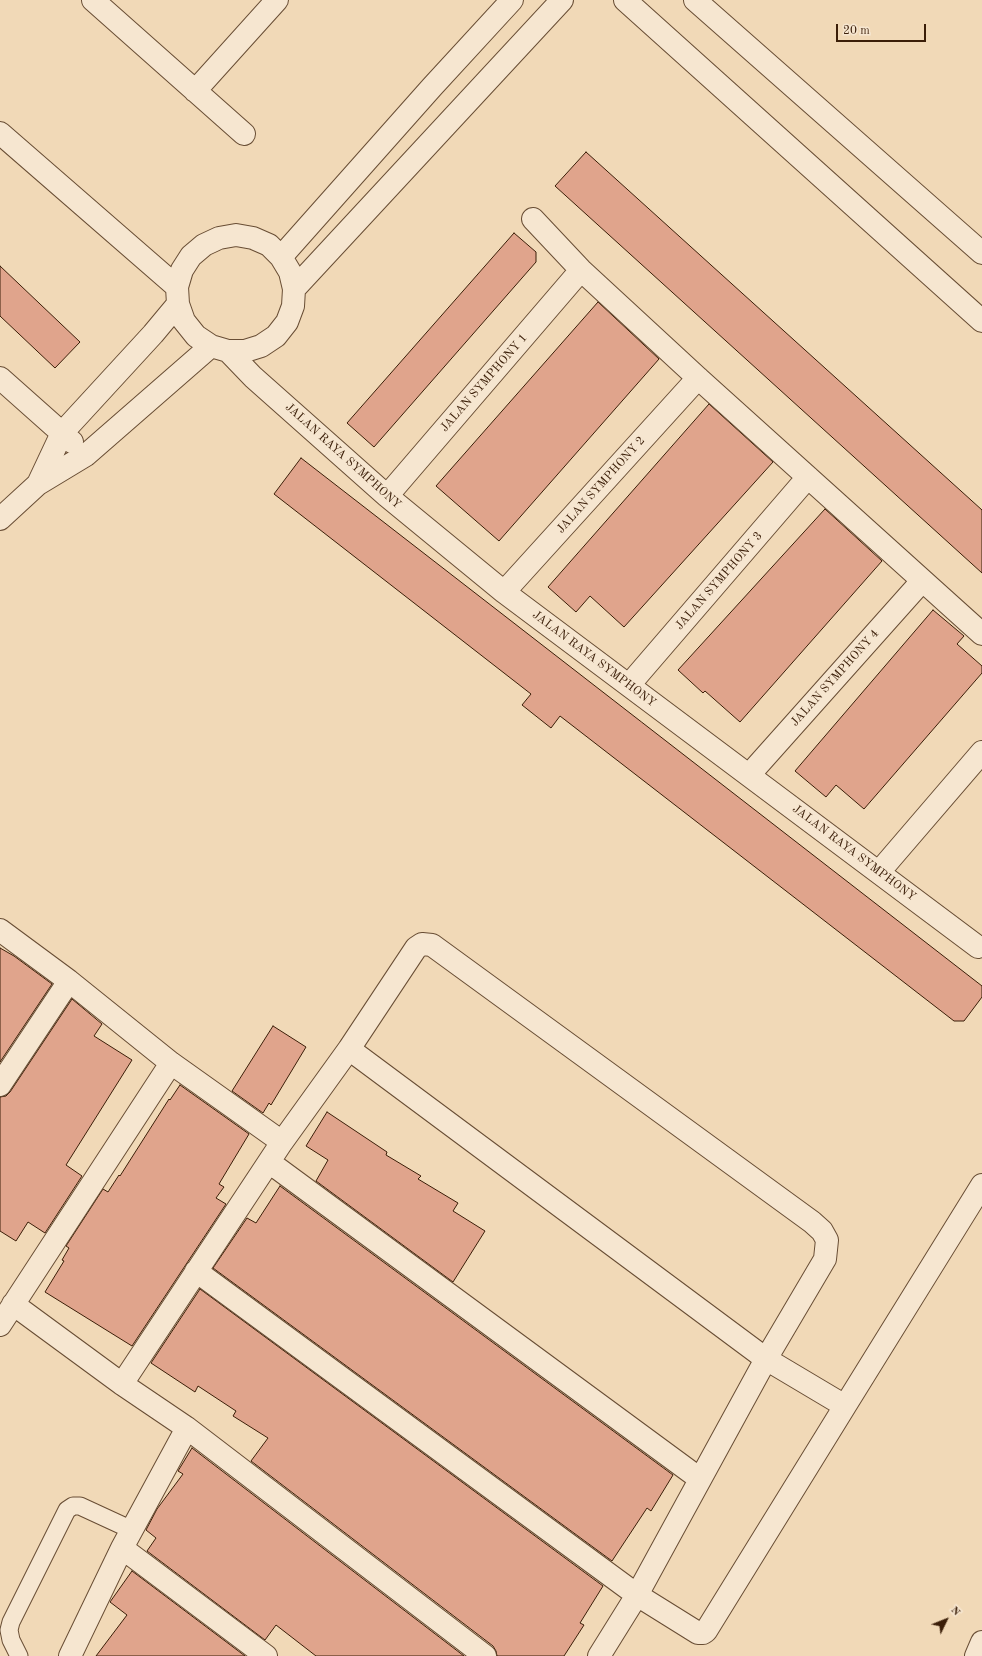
<!DOCTYPE html>
<html>
<head>
<meta charset="utf-8">
<style>
  body { margin:0 }
  #map { position:relative; width:982px; height:1656px; overflow:hidden; background:#f1d9b7; font-family:"Old Standard TT",serif }
  canvas { display:block }
  .north { position:absolute; left:926px; top:1600px; width:40px; height:40px; -webkit-text-stroke:3px #f6e6d0; paint-order:stroke; rotate:47deg; font-size:11px; font-weight:700; line-height:16px; text-align:center; color:#3b1e08 }
  .north::after { content:''; display:block; margin:auto; width:14px; height:18px; background:#3b1e08; clip-path:polygon(50% 0,100% 100%,50% 72%,0 100%) }
  .scale { position:absolute; left:836px; top:24px; width:90px; height:18px; box-sizing:border-box; border:2px solid #3b1e08; border-top:0; padding-left:5px; font-size:12px; line-height:14px; white-space:nowrap; color:#3b1e08; -webkit-text-stroke:3px #f6e6d0; paint-order:stroke }
</style>
</head>
<body>
<div id="map">
<canvas width="982" height="1656"></canvas>
<div class="north">N</div>
<div class="scale">20 m</div>
</div>
<script>
const c = document.querySelector('canvas').getContext('2d');
c.lineJoin = 'round';
function fill(path, color) { c.fillStyle = color; c.fill(path, 'evenodd'); }
const poly = rows => new Path2D(rows.map(r => 'M' + r).join(''));
function stroke(path, color, width, dash) { c.strokeStyle = color; c.lineWidth = width; c.lineCap = dash ? 'butt' : 'round'; c.setLineDash(dash || []); c.stroke(path); }
function write(font, color, halo, rows, align = 'center') {
  c.font = font + ' "Old Standard TT",serif'; c.lineWidth = 4; c.setLineDash([]); c.textBaseline = 'middle'; c.strokeStyle = halo; c.fillStyle = color; for (const [text, x, y, turn = 0] of rows) {
    c.save(); c.translate(x, y); c.rotate((+turn || 0) * Math.PI / 180); c.textAlign = isNaN(turn) ? turn : align; if (halo) c.strokeText(text, 0, 0); c.fillText(text, 0, 0); c.restore();
  }
}
const building = poly([
  [586,152,982,510,982,573,555,186,586,152],
  [514,233,536,252,536,262,374,447,347,423,514,233],
  [0,266,80,342,55,368,0,316,0,266],
  [598,302,659,359,499,541,436,486,598,302],
  [709,404,773,462,624,627,590,596,576,612,548,587,709,404],
  [301,458,982,986,982,997,964,1021,954,1021,560,716,551,728,522,705,531,694,274,494,301,458],
  [825,509,882,561,740,722,705,691,703,693,678,670,825,509],
  [933,610,964,636,957,644,982,666,982,673,864,809,836,785,826,797,795,771,933,610],
  [0,948,14,956,52,984,0,1062,0,948],
  [72,999,102,1024,94,1036,132,1060,66,1165,82,1176,45,1233,28,1222,16,1241,0,1231,0,1097,6,1096,10,1092,72,999],
  [273,1026,306,1047,271,1105,269,1103,263,1113,232,1091,273,1026],
  [180,1085,249,1134,219,1184,224,1187,216,1198,226,1204,132,1346,45,1292,64,1261,62,1260,69,1248,66,1246,103,1189,108,1192,119,1175,120,1176,169,1099,170,1100,180,1085],
  [327,1112,387,1152,386,1155,421,1176,418,1179,458,1203,453,1211,485,1231,453,1282,316,1181,328,1160,306,1146,327,1112],
  [280,1186,673,1475,651,1511,647,1508,612,1561,213,1268,247,1218,256,1223,280,1186],
  [200,1289,603,1586,580,1623,584,1625,564,1656,497,1656,496,1651,493,1646,251,1461,268,1438,233,1416,236,1411,198,1386,195,1392,151,1363,200,1289],
  [192,1448,464,1656,316,1656,276,1625,265,1640,147,1551,156,1538,146,1530,157,1509,183,1474,178,1471,192,1448],
  [132,1571,245,1656,96,1656,127,1615,110,1602,132,1571]
]);
const service = poly([
  [19,1656,11,1640,9,1630,11,1622,67,1510,73,1506,80,1506,132,1530]
]);
const minor = poly([
  [93,0,244,134],
  [625,0,982,321],
  [695,0,982,253],
  [195,91,277,0],
  [0,133,177,287],
  [533,219,581,270,698,378,982,634],
  [281,257,432,87,512,0],
  [294,289,562,0],
  [228,351,253,377,387,496,504,592,978,947],
  [0,378,72,442],
  [38,484,62,433,153,334,178,304,177,287,182,270,191,256,204,245,219,238,236,235,253,238,269,245,281,257,290,272,294,289,293,306,287,322,276,336,261,346,245,351,228,351,211,346,196,336,184,321,178,304],
  [387,496,581,270],
  [0,519,38,484,86,455,211,346],
  [504,592,698,378],
  [629,685,808,477],
  [749,775,922,581],
  [879,872,982,752],
  [0,930,69,981,171,1063,282,1142],
  [349,1049,766,1359,845,1406,982,1185],
  [0,1085,69,981],
  [269,1162,700,1479],
  [196,1271,637,1595,698,1633,703,1633,706,1631,845,1406],
  [13,1304,122,1384,187,1428,485,1656],
  [0,1325,171,1063],
  [122,1384,282,1142,349,1049,416,948,422,944,432,945,812,1222,822,1231,827,1240,825,1259,766,1359,637,1595,599,1656],
  [122,1548,266,1656],
  [70,1656,122,1548,187,1428],
  [976,1656,982,1642]
]);
const streetNames = [
  ["JALAN SYMPHONY 1",484,383,-49],
  ["JALAN RAYA SYMPHONY",343,456,42],
  ["JALAN SYMPHONY 2",601,485,-48],
  ["JALAN SYMPHONY 3",719,581,-49],
  ["JALAN RAYA SYMPHONY",594,659,37],
  ["JALAN SYMPHONY 4",835,678,-48],
  ["JALAN RAYA SYMPHONY",854,853,37]
];
fill(building, '#e0a48c');
stroke(building, '#3b1e08', 1);
stroke(service, '#684d34', 19);
stroke(minor, '#684d34', 24);
stroke(service, '#f6e6d0', 17);
stroke(minor, '#f6e6d0', 22);
write('12px', '#3b1e08', '#f6e6d0', streetNames);
</script>
</body>
</html>
